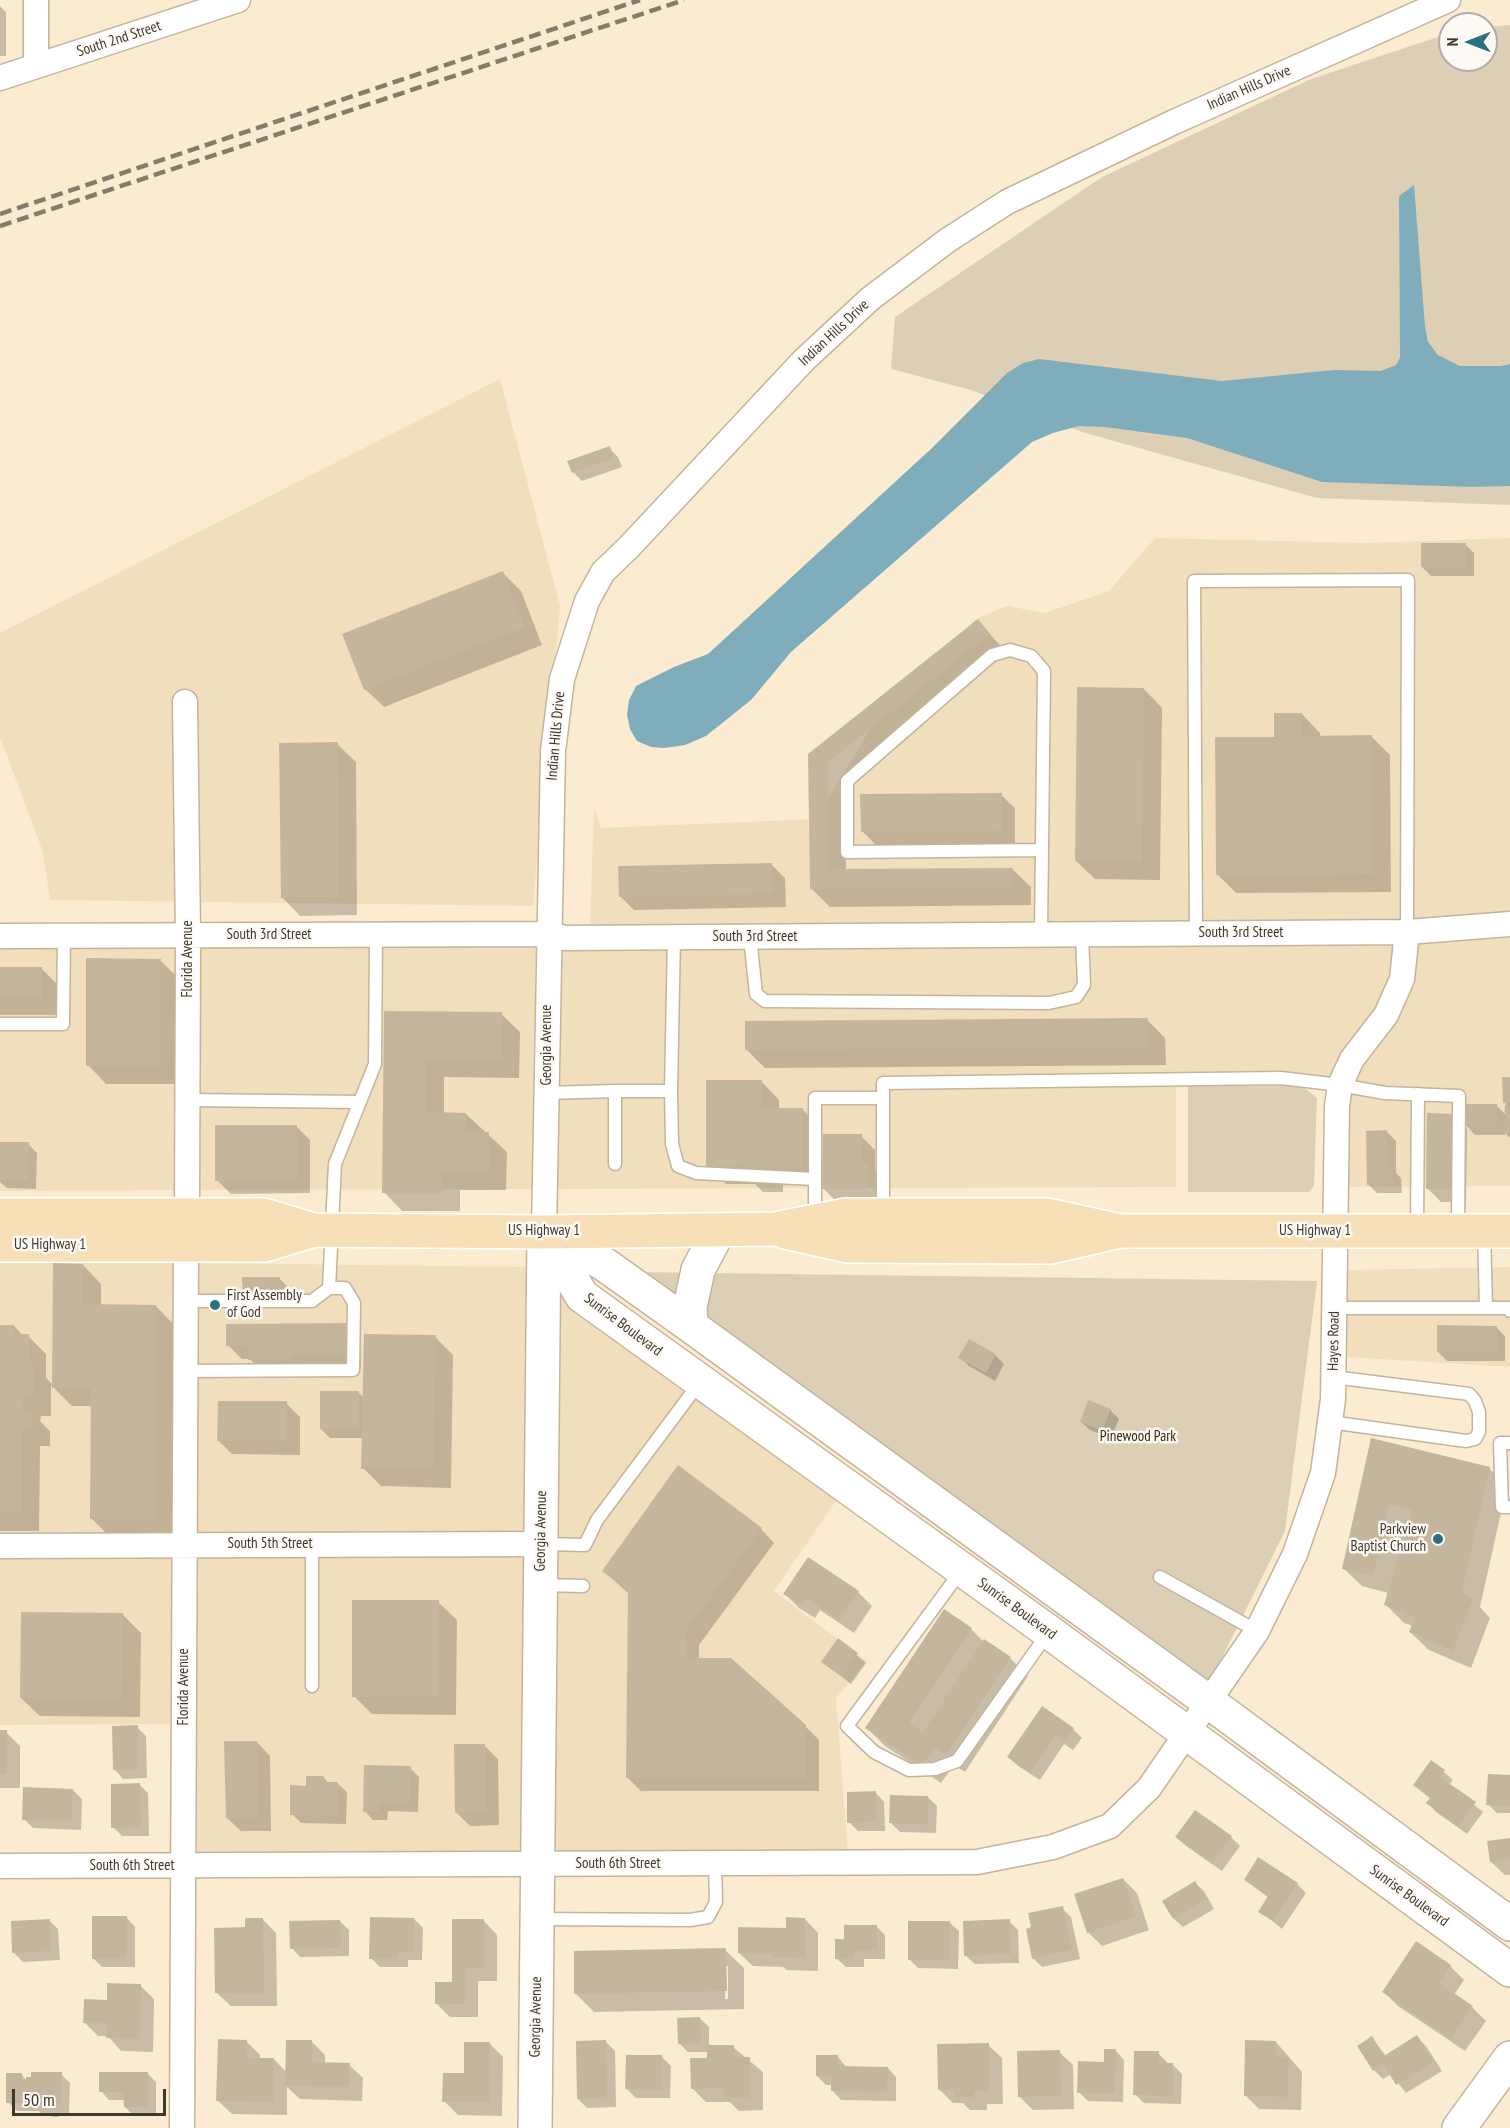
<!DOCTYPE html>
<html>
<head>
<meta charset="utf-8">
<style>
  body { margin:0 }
  #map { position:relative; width:1510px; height:2128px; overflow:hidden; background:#fbecd1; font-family:"PT Sans Narrow",sans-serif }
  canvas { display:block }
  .north { position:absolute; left:1438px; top:12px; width:60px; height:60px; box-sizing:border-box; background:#fdfaf5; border:2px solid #b1aca5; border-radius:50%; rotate:270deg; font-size:16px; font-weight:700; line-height:24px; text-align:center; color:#3e382d }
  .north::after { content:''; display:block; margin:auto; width:21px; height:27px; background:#2c6f80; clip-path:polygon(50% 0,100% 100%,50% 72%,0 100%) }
  .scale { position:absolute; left:12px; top:2089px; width:154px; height:27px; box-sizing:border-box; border:3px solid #3e382d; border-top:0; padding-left:8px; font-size:18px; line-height:21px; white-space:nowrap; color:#3e382d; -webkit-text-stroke:4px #fdfaf5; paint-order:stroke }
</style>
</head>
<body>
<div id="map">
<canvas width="1510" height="2128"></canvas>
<div class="north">N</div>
<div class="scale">50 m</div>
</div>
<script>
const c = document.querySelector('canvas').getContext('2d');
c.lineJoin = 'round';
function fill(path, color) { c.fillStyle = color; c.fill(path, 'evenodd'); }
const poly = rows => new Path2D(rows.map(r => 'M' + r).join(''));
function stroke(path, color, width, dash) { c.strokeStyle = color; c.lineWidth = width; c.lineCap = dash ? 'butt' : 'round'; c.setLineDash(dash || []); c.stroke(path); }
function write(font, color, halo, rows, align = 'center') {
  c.font = font + ' "PT Sans Narrow",sans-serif'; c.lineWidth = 5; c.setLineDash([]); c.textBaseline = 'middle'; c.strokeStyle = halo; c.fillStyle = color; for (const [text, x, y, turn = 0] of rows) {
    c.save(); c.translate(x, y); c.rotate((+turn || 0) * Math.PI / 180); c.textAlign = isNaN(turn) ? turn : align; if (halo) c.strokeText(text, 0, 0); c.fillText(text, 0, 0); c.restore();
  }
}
const built = poly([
  [500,379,560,606,533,906,50,900,43,852,0,737,0,633],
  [1155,538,1365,543,1510,538,1510,914,1407,922,590,927,594,806,601,828,816,819,881,711,976,619,1007,606,1045,613,1109,591],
  [1510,935,1510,1186,1347,1187,1348,1107,1352,1088,1363,1064,1413,983,1418,942],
  [1394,943,1390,976,1376,1010,1342,1054,1329,1080,1327,1092,1311,1078,1179,1080,1176,1086,1176,1187,556,1189,560,948],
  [176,945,175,1190,0,1191,0,946],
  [200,945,536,945,532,1189,199,1190],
  [0,1262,174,1263,172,1534,0,1535],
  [198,1263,531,1267,530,1536,196,1534],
  [1510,1267,1510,1367,1346,1357,1346,1270],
  [555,1273,840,1495,774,1591,867,1661,836,1698,848,1852,550,1854],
  [172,1555,172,1724,0,1725,0,1556],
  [196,1555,530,1557,526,1854,197,1856]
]);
const green = poly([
  [1510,25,1510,505,1317,498,1082,432,971,390,891,369,895,317,1102,177,1311,79,1450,33,1450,60,1486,60,1486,27],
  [1188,1086,1302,1086,1317,1098,1314,1186,1309,1192,1188,1192],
  [631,1272,1317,1281,1285,1531,1210,1682]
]);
const water = poly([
  [1414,185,1425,327,1428,342,1438,355,1460,366,1501,366,1510,364,1510,486,1473,487,1322,482,1187,438,1105,427,1079,426,1053,433,1032,442,791,652,751,700,706,736,685,745,664,748,651,747,637,741,630,729,627,715,629,700,636,686,674,667,708,654,932,448,1007,373,1023,363,1039,359,1222,381,1334,370,1381,371,1396,365,1400,358,1399,196]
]);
const shadow = poly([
  [0,6,6,12,6,56,0,56],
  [609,448,618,457,622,467,582,481,573,472],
  [1465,544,1474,553,1474,576,1431,576,1422,567],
  [503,573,521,591,542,645,384,707,365,689],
  [978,621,1007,653,845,782,846,871,1012,869,1031,887,1031,905,830,907,812,889,810,755],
  [1144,689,1162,708,1160,880,1095,879,1076,861],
  [1302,714,1320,733,1320,737,1372,737,1390,755,1391,892,1236,893,1218,875,1276,738],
  [337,744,356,762,357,915,300,916,282,897],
  [1001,795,1015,808,1015,845,876,845,862,831],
  [772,865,785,878,786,907,634,910,620,896],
  [160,960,178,978,178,1084,106,1084,88,1065],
  [0,968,42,969,60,987,60,1015,0,1015],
  [385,1012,501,1014,520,1032,519,1078,444,1077,444,1114,466,1114,507,1152,506,1190,460,1190,460,1211,402,1211,384,1192],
  [1147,1020,1165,1038,1166,1065,765,1068,747,1050],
  [1510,1079,1510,1138,1505,1133,1505,1135,1475,1135,1467,1126,1466,1202,1441,1202,1427,1188,1453,1115,1467,1129,1467,1105,1496,1105,1506,1115,1506,1104,1505,1103],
  [761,1081,779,1100,779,1109,802,1109,820,1128,820,1184,783,1184,783,1192,763,1192,755,1184,726,1184,708,1165],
  [296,1126,310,1140,310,1193,231,1194,217,1180],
  [1387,1132,1396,1141,1396,1173,1401,1178,1402,1193,1377,1193,1368,1184],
  [861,1136,875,1150,875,1172,881,1178,880,1203,837,1202,824,1189],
  [0,1143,28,1144,37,1153,36,1189,7,1188,0,1182],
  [83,1265,101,1284,101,1306,156,1306,174,1325,173,1537,110,1537,91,1518,92,1406,72,1406,51,1385,51,1416,41,1416,40,1421,50,1431,50,1446,40,1446,39,1531,0,1531,0,1326,14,1326,23,1336,28,1336,46,1354,46,1378,54,1386],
  [279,1278,288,1287,288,1307,253,1307,244,1299],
  [347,1324,360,1338,361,1367,307,1367,264,1373,250,1359,242,1359,228,1345],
  [1496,1327,1505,1336,1505,1361,1447,1361,1438,1352],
  [435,1337,453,1355,451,1488,381,1486,363,1468,363,1438,330,1438,321,1429,359,1393,364,1398],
  [995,1355,1004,1364,995,1381,969,1366,960,1358],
  [286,1403,300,1417,300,1455,232,1454,218,1440],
  [1110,1410,1119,1419,1111,1438,1090,1430,1081,1422],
  [1372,1440,1489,1468,1507,1486,1480,1607,1490,1618,1471,1668,1429,1650,1410,1632,1413,1626,1404,1623,1385,1604,1388,1593,1362,1586,1343,1568],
  [761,1529,774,1543,699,1645,699,1659,805,1726,819,1740,819,1791,641,1791,627,1777,629,1594,604,1571],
  [858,1592,872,1606,854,1633,820,1610,815,1618,799,1608,785,1594],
  [438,1602,457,1620,456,1715,372,1714,354,1696],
  [123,1615,141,1633,140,1717,40,1716,21,1698],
  [971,1629,984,1642,1010,1658,1028,1676,965,1772,954,1765,941,1783,885,1746,867,1728],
  [839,1641,866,1663,851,1684,823,1662],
  [1042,1708,1073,1729,1082,1738,1073,1750,1064,1744,1040,1780,1018,1766,1009,1757],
  [137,1727,146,1736,147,1778,123,1779,115,1770],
  [0,1732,6,1732,20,1746,20,1788,0,1788],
  [257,1742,270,1756,271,1831,241,1831,227,1818],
  [484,1745,498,1759,499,1825,470,1826,456,1812],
  [410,1768,419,1777,418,1812,388,1811,387,1820,373,1820,365,1811],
  [1444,1772,1453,1780,1449,1785,1483,1812,1467,1834,1436,1812,1428,1803,1431,1799,1415,1785],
  [1510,1776,1510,1813,1497,1813,1488,1804],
  [323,1777,329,1784,338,1784,347,1792,346,1824,301,1823,292,1814,307,1787],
  [139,1784,148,1793,149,1836,122,1836,113,1827],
  [73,1790,82,1799,81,1830,33,1828,24,1819],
  [876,1793,884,1802,885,1831,858,1831,849,1822],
  [928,1797,937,1806,936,1833,900,1832,891,1823],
  [1177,1837,1231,1837,1240,1846,1222,1871,1186,1846],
  [1510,1839,1510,1875,1505,1875,1491,1862],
  [1123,1879,1137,1893,1149,1930,1102,1946,1088,1932],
  [1245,1880,1297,1884,1306,1893,1282,1929,1260,1911,1269,1898],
  [1195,1883,1204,1891,1214,1909,1183,1927,1174,1919,1164,1901],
  [1062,1908,1071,1917,1080,1959,1042,1967,1033,1958],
  [127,1918,135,1927,135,1967,102,1967,93,1958],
  [262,1919,276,1933,277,2006,231,2006,217,1993,247,1929],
  [414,1919,423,1928,422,1960,408,1960,408,1967,380,1967,371,1958],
  [805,1919,818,1933,818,1971,787,1970,783,1967,753,1966,739,1953],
  [49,1920,58,1929,60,1960,23,1962,14,1953],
  [340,1921,349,1930,349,1956,300,1957,292,1948],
  [484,1921,497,1935,497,1981,478,1981,478,2017,450,2017,436,2003,454,1983],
  [1009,1921,1018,1930,1019,1963,975,1964,966,1956],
  [950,1923,959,1931,958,1969,918,1968,910,1960],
  [876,1926,885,1935,885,1959,864,1959,864,1967,846,1967,837,1959,846,1941],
  [725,1950,744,1968,744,2009,594,2012,576,1994],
  [725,1966,728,1966,728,1999,725,1999],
  [1450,1966,1464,1980,1454,1995,1472,2007,1486,2021,1465,2051,1398,2006,1384,1992],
  [140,1985,154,1999,153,2052,121,2051,108,2036,98,2036,84,2022,109,2001],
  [700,2018,709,2027,709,2047,733,2047,763,2072,763,2110,739,2111,730,2102,706,2102,692,2088,709,2059,709,2052,688,2052,679,2043],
  [1417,2037,1426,2046,1442,2071,1406,2093,1391,2074,1383,2079,1374,2070,1372,2038,1386,2056],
  [246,2041,260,2055,260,2059,274,2059,286,2072,312,2042,325,2055,325,2064,349,2065,363,2078,362,2101,300,2099,287,2087,287,2115,232,2114,218,2101],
  [606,2042,615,2051,616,2107,587,2108,578,2099],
  [1276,2042,1302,2072,1301,2110,1259,2109,1245,2095],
  [489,2043,503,2057,502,2116,458,2115,444,2101],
  [988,2045,1002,2058,1003,2104,987,2104,987,2110,970,2110,963,2103,953,2103,939,2089],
  [1116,2051,1124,2060,1123,2102,1088,2101,1079,2092],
  [1059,2052,1073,2065,1074,2109,1033,2110,1019,2096],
  [1158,2053,1167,2062,1167,2065,1173,2065,1182,2074,1181,2104,1144,2103,1135,2094],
  [662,2057,671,2066,670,2098,636,2098,627,2089],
  [838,2057,846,2067,888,2068,896,2077,896,2101,841,2100,833,2091,833,2085,826,2085,817,2076],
  [147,2073,156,2082,156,2115,134,2116,125,2107,125,2100,109,2100,101,2091],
  [21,2074,27,2081,61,2074,70,2083,69,2113,59,2113,59,2117,52,2117,49,2113,41,2113,39,2111,17,2111,8,2102]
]);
const building = poly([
  [610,446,614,458,572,473,567,461],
  [1421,543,1466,543,1466,567,1421,567],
  [503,571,525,627,364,690,342,634],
  [978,619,990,634,828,763,829,869,1013,868,1013,887,810,889,808,754],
  [1077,687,1144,688,1142,862,1075,861],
  [1274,713,1302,713,1302,736,1372,735,1373,874,1216,875,1215,737,1274,737],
  [338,742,339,897,281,898,279,743],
  [1002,793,1002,831,861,832,860,794],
  [772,863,773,894,619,897,618,866],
  [86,958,161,959,160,1066,86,1066],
  [0,967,42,967,42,998,0,997],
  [384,1011,502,1012,502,1060,426,1060,426,1112,466,1113,466,1132,489,1132,489,1172,442,1172,442,1193,382,1193],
  [1148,1018,1148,1047,745,1050,745,1021],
  [1502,1077,1510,1077,1510,1103,1503,1103],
  [706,1080,762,1080,762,1108,803,1108,803,1167,765,1167,765,1174,743,1174,743,1166,706,1166],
  [1465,1104,1497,1104,1497,1127,1465,1127],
  [1505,1105,1510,1105,1510,1134,1504,1134],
  [1427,1113,1454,1114,1452,1189,1426,1189],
  [215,1125,297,1125,297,1180,215,1181],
  [1387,1130,1388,1168,1393,1168,1393,1184,1367,1185,1366,1131],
  [823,1134,862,1134,861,1163,868,1163,867,1189,822,1189],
  [0,1142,29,1142,28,1181,0,1180],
  [53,1263,83,1264,83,1304,156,1305,156,1519,90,1519,91,1388,52,1388],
  [242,1277,280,1277,280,1299,243,1299],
  [347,1323,348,1354,294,1354,294,1359,248,1360,248,1346,226,1346,226,1324],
  [0,1325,14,1325,14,1334,29,1334,29,1363,33,1363,33,1398,23,1398,22,1411,32,1411,32,1428,22,1428,21,1513,0,1513],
  [1437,1325,1497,1326,1497,1353,1437,1352],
  [364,1334,436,1335,433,1470,361,1469],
  [969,1339,996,1354,986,1373,958,1358],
  [320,1391,359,1391,359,1430,320,1429],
  [1088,1400,1111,1409,1102,1430,1080,1422],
  [218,1401,287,1401,287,1441,217,1441],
  [1371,1438,1490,1467,1462,1592,1473,1598,1453,1651,1409,1632,1415,1618,1384,1605,1412,1510,1389,1505,1373,1576,1342,1569],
  [678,1465,762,1528,686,1631,687,1658,731,1658,806,1725,806,1778,626,1778,628,1591,602,1571],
  [808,1557,859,1591,840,1620,806,1598,801,1605,783,1594],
  [352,1600,439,1600,439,1697,352,1697],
  [944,1609,972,1628,909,1723,923,1732,984,1639,1011,1657,946,1755,935,1748,922,1766,865,1728],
  [21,1612,123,1613,122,1700,20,1698],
  [838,1638,858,1653,842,1677,821,1662],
  [1042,1706,1074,1728,1064,1742,1055,1736,1030,1773,1007,1757],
  [138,1725,138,1770,113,1770,112,1726],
  [0,1730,7,1730,7,1774,0,1774],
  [224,1741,257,1741,258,1818,226,1818],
  [454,1744,485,1744,486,1812,455,1813],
  [1431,1760,1445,1770,1440,1777,1476,1802,1458,1827,1426,1803,1430,1798,1413,1785],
  [364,1765,411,1766,410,1804,379,1803,379,1812,363,1812],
  [1488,1774,1510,1775,1510,1806,1486,1805],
  [306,1776,324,1776,323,1782,338,1782,338,1815,290,1815,290,1785,306,1786],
  [140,1783,141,1827,111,1828,111,1784],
  [23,1787,73,1789,72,1821,22,1820],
  [876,1791,877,1822,847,1823,847,1792],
  [890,1795,928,1796,928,1825,889,1823],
  [1195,1810,1232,1836,1213,1864,1175,1837],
  [1510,1838,1510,1859,1490,1862,1487,1841],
  [1258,1857,1298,1883,1273,1921,1258,1912,1268,1896,1244,1880],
  [1123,1878,1136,1916,1087,1933,1074,1894],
  [1195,1881,1206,1899,1173,1919,1162,1901],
  [1063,1906,1072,1950,1032,1959,1026,1929,1031,1927,1028,1913],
  [92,1916,127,1916,127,1959,92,1959],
  [370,1917,414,1918,414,1952,399,1952,399,1959,369,1959],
  [786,1917,805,1918,805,1958,772,1957,772,1954,738,1953,738,1927,786,1928],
  [245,1918,263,1918,264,1993,215,1993,214,1928,245,1927],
  [50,1919,51,1951,12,1953,11,1921],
  [452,1919,484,1919,484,1968,465,1968,465,2004,435,2004,435,1982,452,1982],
  [1010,1919,1011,1954,964,1956,963,1921],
  [340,1920,341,1948,290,1949,289,1921],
  [908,1921,950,1921,950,1960,908,1960],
  [844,1925,877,1925,877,1950,855,1951,855,1959,835,1959,835,1939,844,1939],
  [1416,1941,1451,1965,1439,1983,1473,2006,1451,2039,1382,1992],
  [726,1948,727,1991,574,1994,574,1951],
  [107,1983,141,1984,140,2039,106,2038,107,2023,83,2023,84,1999,107,2000],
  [700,2017,701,2043,678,2044,677,2018],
  [1417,2035,1434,2062,1396,2085,1384,2065,1373,2071,1357,2046,1372,2036,1384,2056],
  [218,2039,247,2040,247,2058,274,2058,274,2102,216,2101],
  [286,2040,312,2040,312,2062,350,2063,349,2087,285,2086],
  [606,2040,607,2099,577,2099,576,2041],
  [1245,2040,1276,2041,1276,2057,1289,2057,1288,2097,1244,2096],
  [464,2042,490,2042,489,2102,442,2102,443,2073,464,2073],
  [989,2043,990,2091,974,2091,974,2097,955,2097,955,2090,938,2090,937,2044],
  [707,2045,734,2045,734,2057,750,2057,750,2097,724,2098,724,2088,691,2089,690,2058,707,2058],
  [1104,2049,1116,2049,1115,2093,1077,2093,1078,2061,1104,2062],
  [1060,2050,1061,2096,1018,2097,1017,2051],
  [1134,2051,1159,2051,1159,2063,1173,2063,1173,2096,1133,2095],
  [626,2055,662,2055,662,2090,625,2089],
  [816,2055,838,2055,838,2066,888,2067,887,2092,831,2091,831,2076,816,2076],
  [31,2072,62,2072,61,2105,51,2105,50,2108,42,2108,42,2105,31,2105,31,2103,6,2103,6,2073,22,2073,22,2080,26,2080,26,2077,31,2077],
  [99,2072,148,2072,148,2107,124,2107,123,2092,99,2092]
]);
const lane = poly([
  [1196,934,1194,581,1408,580,1407,932],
  [1041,935,1044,671,1031,656,1010,650,992,655,847,781,847,852,1042,850],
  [674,937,671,1091,672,1144,678,1166,696,1173,815,1179],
  [750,937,756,994,765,1001,1049,1003,1076,997,1084,985,1082,934],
  [0,1024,63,1024,64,935],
  [547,1093,615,1091],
  [187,1100,360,1102],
  [615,1164,615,1091,671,1091],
  [883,1214,883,1083,1281,1078,1340,1085,1385,1093,1459,1096,1458,1230],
  [815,1221,815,1098,883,1098],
  [1417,1231,1418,1094],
  [1484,1231,1486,1308],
  [186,1301,312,1301,329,1288,335,1164,375,1064,376,935],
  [1334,1308,1510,1308,1510,1311],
  [186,1371,353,1370,354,1303,345,1288,329,1288],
  [1330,1422,1466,1441,1475,1439,1479,1432,1479,1412,1475,1401,1469,1394,1333,1377],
  [1510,1443,1500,1443,1502,1507,1510,1507],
  [542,1544,585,1545,597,1520,700,1382],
  [961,1571,847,1726,874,1752,909,1770,935,1769,957,1761,1048,1633],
  [1160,1577,1257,1631],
  [542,1585,583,1586],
  [312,1686,312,1544],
  [537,1919,690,1920,708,1917,716,1902,715,1864]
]);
const street = poly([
  [36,66,36,0],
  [0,78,238,0],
  [185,702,188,935,187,1216],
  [0,936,548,934,565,938,1407,932,1510,924],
  [544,1232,553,751,562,679,587,601,603,572,629,547,804,360,871,298,948,240,1007,202,1174,122,1448,0],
  [0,1546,541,1544],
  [0,1866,977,1862,1053,1847,1110,1826,1149,1788,1257,1631,1295,1554,1323,1473,1333,1399,1337,1106,1340,1085,1352,1059,1386,1015,1402,979,1407,932],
  [182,2128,186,1245]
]);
const secondary = poly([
  [544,1232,582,1296,1049,1632,1510,1970],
  [544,1232,604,1264,691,1326,1209,1702,1510,1924],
  [691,1326,690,1307,698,1270,719,1230],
  [535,2128,544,1232],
  [1459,2128,1510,2058]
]);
const primary = poly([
  [0,1215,264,1215,314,1230],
  [785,1232,847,1246,1051,1247,1121,1231,1510,1231],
  [0,1245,265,1245,314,1230,544,1232,775,1229,846,1215,1048,1215,1121,1231]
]);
const rail = poly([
  [0,214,640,0],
  [0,226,684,0]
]);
const markers = [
  [215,1305,6,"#2c6f80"],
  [1438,1539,6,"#2c6f80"]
];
const streetNames = [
  ["South 2nd Street",119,39,-18],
  ["Indian Hills Drive",1249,88,-24],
  ["Indian Hills Drive",834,333,-43],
  ["Indian Hills Drive",556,736,-85],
  ["South 3rd Street",1241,933],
  ["South 3rd Street",269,935],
  ["South 3rd Street",755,937],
  ["Florida Avenue",188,959,-90],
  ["Georgia Avenue",547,1045,-90],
  ["US Highway 1",544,1231],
  ["US Highway 1",1315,1231],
  ["US Highway 1",50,1245],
  ["Sunrise Boulevard",623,1325,37],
  ["Hayes Road",1334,1341,-89],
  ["Georgia Avenue",541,1531,-89],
  ["South 5th Street",270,1544],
  ["Sunrise Boulevard",1017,1609,36],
  ["Florida Avenue",184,1687,-90],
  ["South 6th Street",618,1864],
  ["South 6th Street",132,1866],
  ["Sunrise Boulevard",1409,1896,36],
  ["Georgia Avenue",536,2017,-89]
];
const poiNames = [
  ["First Assembly",227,1296],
  ["of God",227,1313],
  ["Parkview",1426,1530,"right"],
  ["Baptist Church",1426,1547,"right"]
];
const parkNames = [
  ["Pinewood Park",1138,1437]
];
fill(built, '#f1debd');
fill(green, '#ddcfb6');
fill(water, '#7fadbb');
fill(shadow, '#0003');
fill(building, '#c4b69c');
stroke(lane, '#c3b49b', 15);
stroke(street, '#c3b49b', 27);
stroke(secondary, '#c3b49b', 36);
stroke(primary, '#fff', 36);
stroke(lane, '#fff', 12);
stroke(street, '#fff', 24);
stroke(secondary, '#fff', 33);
stroke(primary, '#f7e0b7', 33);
stroke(rail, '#857c6b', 4.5, [12, 6]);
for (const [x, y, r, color] of markers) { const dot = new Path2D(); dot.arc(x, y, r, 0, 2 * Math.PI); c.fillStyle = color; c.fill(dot); stroke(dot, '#fdfaf5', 2); }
write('15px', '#3e382d', '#fdfaf5', streetNames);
write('15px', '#3e382d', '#fdfaf5', poiNames, 'left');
write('15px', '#37280a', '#fdfaf5', parkNames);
</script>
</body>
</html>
